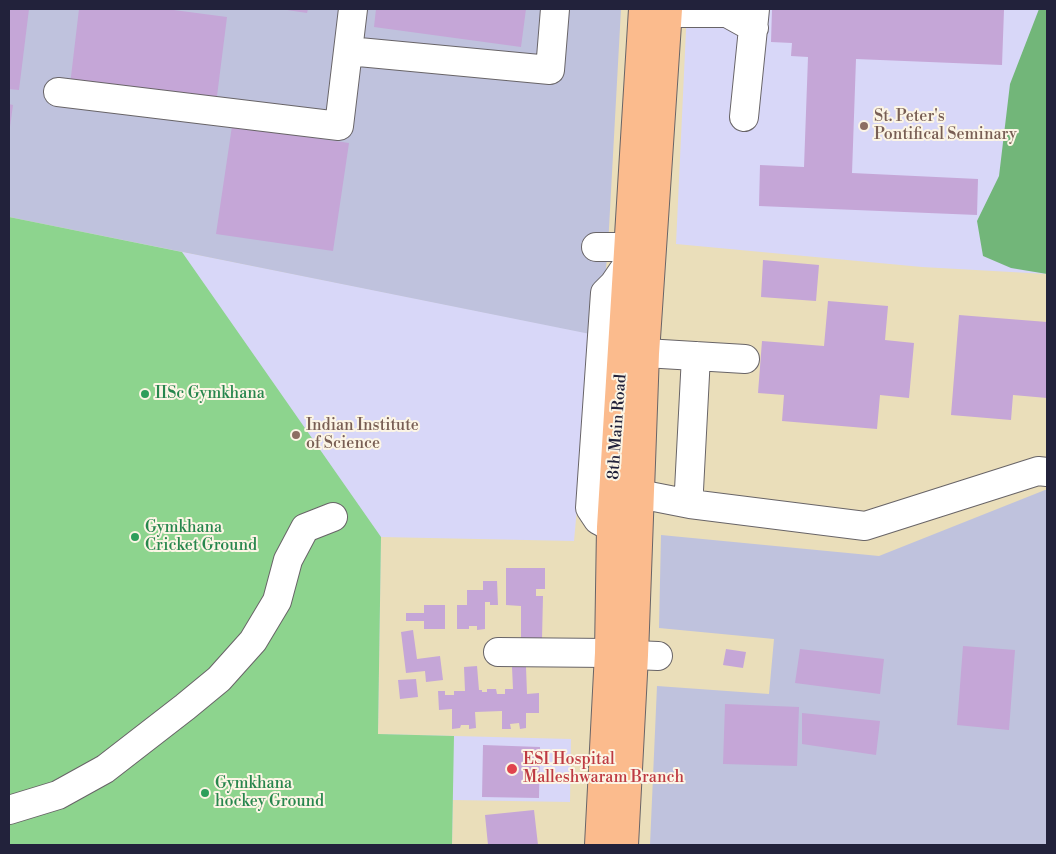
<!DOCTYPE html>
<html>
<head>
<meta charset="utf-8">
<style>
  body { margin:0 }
  #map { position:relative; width:1056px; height:854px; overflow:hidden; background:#eadeba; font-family:"Libre Bodoni",serif }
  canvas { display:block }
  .frame { position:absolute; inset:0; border:10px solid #22223b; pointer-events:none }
</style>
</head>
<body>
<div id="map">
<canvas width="1056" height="854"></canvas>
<div class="frame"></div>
</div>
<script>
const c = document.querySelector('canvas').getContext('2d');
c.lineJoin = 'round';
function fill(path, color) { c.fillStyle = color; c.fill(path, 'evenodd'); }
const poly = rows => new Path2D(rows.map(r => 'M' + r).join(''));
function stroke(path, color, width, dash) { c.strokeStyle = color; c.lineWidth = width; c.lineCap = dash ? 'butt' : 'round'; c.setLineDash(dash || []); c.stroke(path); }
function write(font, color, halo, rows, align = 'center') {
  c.font = font + ' "Libre Bodoni",serif'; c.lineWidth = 4; c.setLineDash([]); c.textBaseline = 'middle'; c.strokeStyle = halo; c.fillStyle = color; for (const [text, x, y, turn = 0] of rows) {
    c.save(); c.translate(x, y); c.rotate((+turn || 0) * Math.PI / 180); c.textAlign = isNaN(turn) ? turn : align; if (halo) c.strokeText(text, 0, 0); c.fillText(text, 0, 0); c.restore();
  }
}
const built = poly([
  [687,9,1047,9,1047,274,922,267,676,244],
  [9,217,593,334,574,541,381,537,378,734,571,739,570,802,453,800,452,845,9,845]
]);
const industrial = poly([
  [9,9,621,9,608,246,600,336,9,217],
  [1045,490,1047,490,1047,845,650,845,657,686,769,694,774,639,659,628,661,535,879,556]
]);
const green = poly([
  [9,217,182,252,381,537,378,734,454,736,452,845,9,845]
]);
const forest = poly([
  [1039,9,1047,9,1047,274,1011,268,983,256,977,221,999,176,1010,84]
]);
const building = poly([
  [9,9,29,9,19,90,9,89],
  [79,9,166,9,227,17,216,104,70,85],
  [287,9,308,9,307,13,287,10],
  [376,9,526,9,521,47,374,27],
  [772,9,969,9,1004,10,1002,65,856,59,852,173,978,179,977,215,759,206,760,165,804,167,808,57,791,56,792,43,771,42],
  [9,104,13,105,10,127,9,127],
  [232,126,349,143,333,251,216,234],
  [763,260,819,265,816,301,761,297],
  [828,301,888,306,885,340,914,343,909,398,880,395,877,429,782,421,784,395,758,393,762,341,824,346],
  [959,315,1047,322,1047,398,1013,395,1011,420,951,415],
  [506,568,545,568,545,589,536,589,536,596,543,596,542,639,521,643,521,606,506,605],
  [483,581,497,581,498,605,490,605,490,602,485,602,485,629,477,630,477,626,469,626,469,629,457,629,457,605,467,605,467,590,483,590],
  [424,605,445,605,445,629,424,629,424,621,406,621,406,613,424,613],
  [413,630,417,659,440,656,443,680,426,682,425,671,406,673,401,632],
  [963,646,1015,650,1009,730,957,725],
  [726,649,746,652,743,668,723,665],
  [800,649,884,659,880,694,795,683],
  [477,666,479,690,482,690,482,692,487,692,487,689,496,689,497,694,505,694,505,689,513,689,512,667,526,667,527,694,539,693,539,713,526,713,526,728,520,729,519,723,510,724,511,729,502,729,502,711,475,712,476,728,469,729,469,725,461,725,460,728,452,729,452,709,439,710,438,691,445,691,445,695,454,695,454,691,465,691,464,667],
  [416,679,418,697,400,699,398,680],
  [725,704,799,707,797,766,723,764],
  [802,713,880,721,876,755,802,744],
  [483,745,540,747,539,798,482,797],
  [534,810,538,845,488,845,485,815]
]);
const minor = poly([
  [668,13,727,13,754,28],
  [348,51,550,70,555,9],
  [58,92,339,126,353,9],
  [744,117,755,9],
  [596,247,628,247],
  [645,353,745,359],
  [618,491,639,494,690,504,865,526,1038,471,1047,472],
  [690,504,689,490,696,356],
  [611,527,598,520,590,508,605,293,614,284,627,265],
  [498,652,609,653],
  [634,655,658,656],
  [9,810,58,795,105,769,185,707,219,679,253,641,277,601,288,560,305,528,333,517]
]);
const major = poly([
  [599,845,609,653,611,527,643,9],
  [624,845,634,655,645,353,668,9]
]);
const markers = [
  [864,126,5,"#8d6e63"],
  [145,394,5,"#2e9e5b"],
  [296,435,5,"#8d6e63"],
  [135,537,5,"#2e9e5b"],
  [512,769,6,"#e0444e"],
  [205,793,5,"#2e9e5b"]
];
const educationNames = [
  ["St. Peter's",874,117],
  ["Pontifical Seminary",874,135],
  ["Indian Institute",306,426],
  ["of Science",306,444]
];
const leisureNames = [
  ["IISc Gymkhana",155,394],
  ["Gymkhana",145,528],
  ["Cricket Ground",145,546],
  ["Gymkhana",215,784],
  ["hockey Ground",215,802]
];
const streetNames = [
  ["8th Main Road",618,427,-86]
];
const healthNames = [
  ["ESI Hospital",523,760],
  ["Malleshwaram Branch",523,778]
];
fill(built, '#d8d7f8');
fill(industrial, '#bfc2dd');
fill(green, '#8dd48e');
fill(forest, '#72b679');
fill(building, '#c5a6d7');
stroke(minor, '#686467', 30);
stroke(major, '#686467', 30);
stroke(minor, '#fff', 28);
stroke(major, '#fbbb8d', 28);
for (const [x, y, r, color] of markers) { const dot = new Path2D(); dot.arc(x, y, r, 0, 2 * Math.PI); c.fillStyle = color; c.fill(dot); stroke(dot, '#fcf5e5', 2); }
write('16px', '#785e54', '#fcf5e5', educationNames, 'left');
write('16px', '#27864d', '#fcf5e5', leisureNames, 'left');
write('16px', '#22223b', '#fcf5e5', streetNames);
write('16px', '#be3a42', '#fcf5e5', healthNames, 'left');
</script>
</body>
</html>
